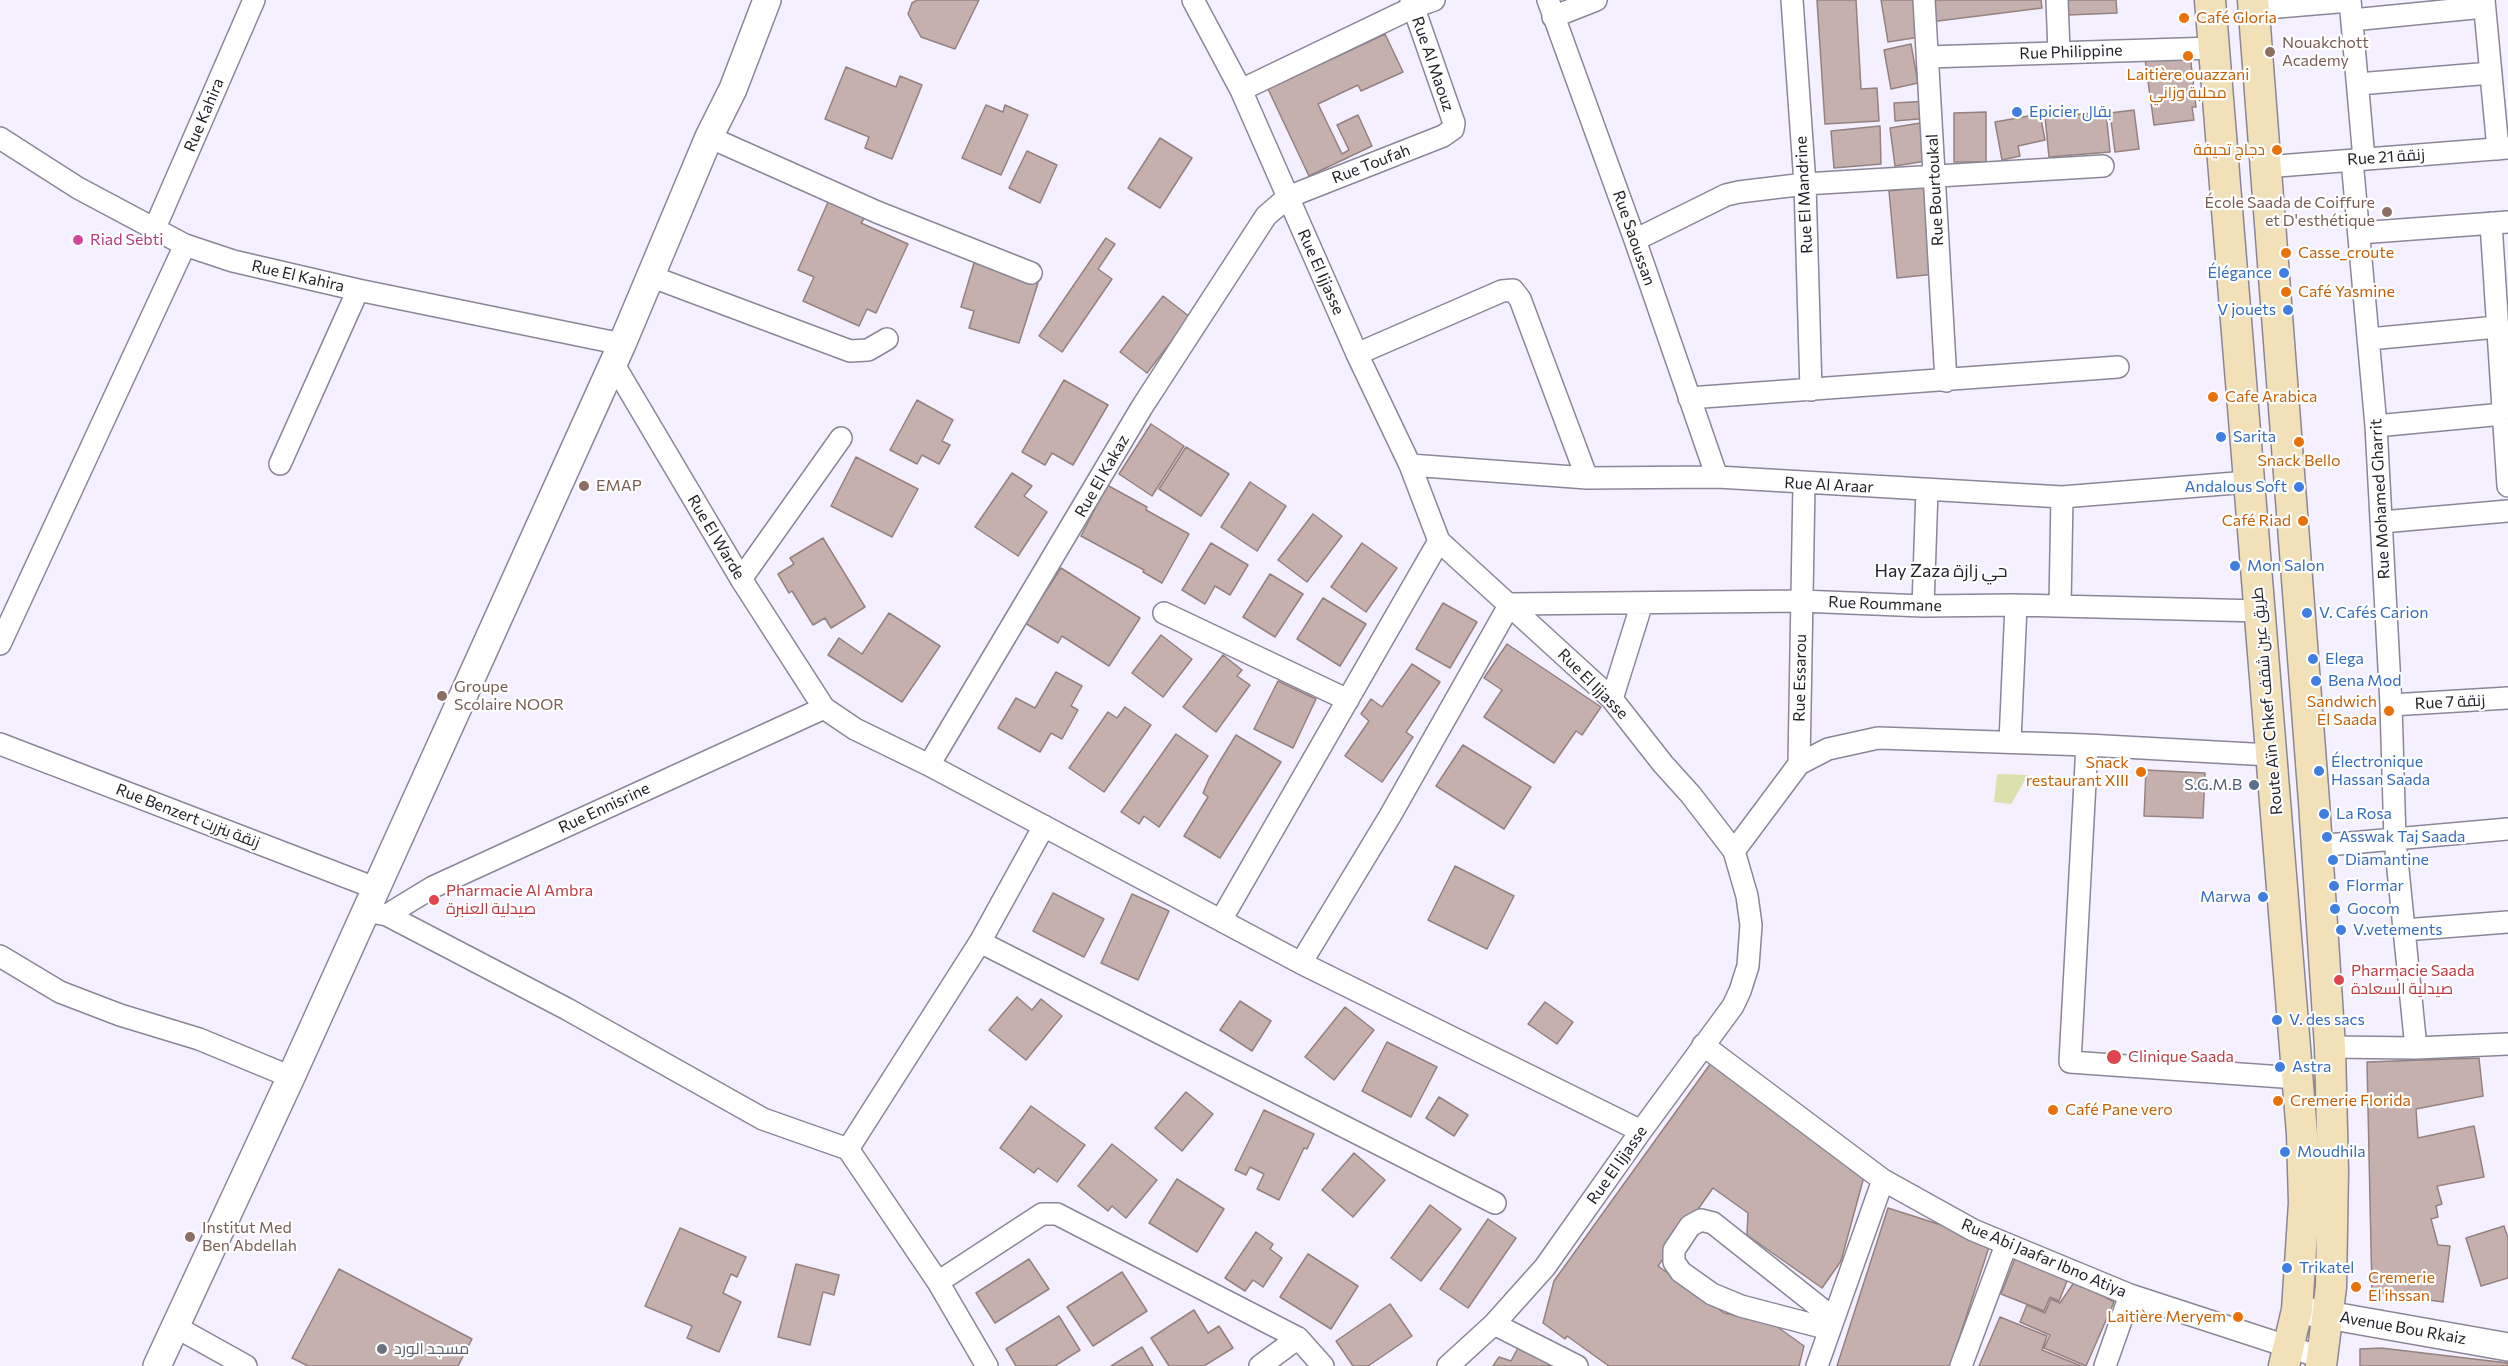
<!DOCTYPE html>
<html>
<head>
<meta charset="utf-8">
<style>
  body { margin:0 }
  canvas { display:block; background:#f4f0ff }
</style>
</head>
<body>
<canvas width="2508" height="1366"></canvas>
<script>
const c = document.querySelector('canvas').getContext('2d');
c.lineJoin = 'round';
function fill(path, color) { c.fillStyle = color; c.fill(path, 'evenodd'); }
const poly = rows => new Path2D(rows.map(r => 'M' + r).join(''));
function stroke(path, color, width, dash) { c.strokeStyle = color; c.lineWidth = width; c.lineCap = dash ? 'butt' : 'round'; c.setLineDash(dash || []); c.stroke(path); }
function write(font, color, halo, rows, align = 'center') {
  c.font = font + ' Commissioner,Cairo,sans-serif'; c.lineWidth = 4.5; c.setLineDash([]); c.textBaseline = 'middle'; c.strokeStyle = halo; c.fillStyle = color; for (const [text, x, y, turn = 0] of rows) {
    c.save(); c.translate(x, y); c.rotate((+turn || 0) * Math.PI / 180); c.textAlign = isNaN(turn) ? turn : align; if (halo) c.strokeText(text, 0, 0); c.fillText(text, 0, 0); c.restore();
  }
}
const green = poly([
  [1997,774,2028,775,2011,804,1994,802]
]);
const building = poly([
  [917,0,979,0,955,49,921,37,908,14,912,3,917,0],
  [1817,0,1856,0,1861,89,1877,88,1879,121,1825,124,1817,0],
  [1881,0,1914,0,1920,37,1888,42,1881,0],
  [1928,0,2041,0,2042,8,1930,22,1928,0],
  [2067,0,2116,0,2117,13,2068,15,2067,0],
  [1385,34,1403,72,1361,91,1358,85,1318,104,1342,154,1349,150,1337,125,1358,115,1372,146,1309,176,1268,89,1385,34],
  [1911,44,1918,83,1891,89,1884,50,1911,44],
  [2190,54,2196,107,2192,107,2194,120,2154,125,2145,59,2190,54],
  [846,67,896,87,900,76,922,85,892,159,865,148,869,137,825,119,846,67],
  [1929,101,1930,118,1895,121,1894,103,1929,101],
  [986,105,1003,112,1005,105,1028,115,1001,175,962,158,986,105],
  [2134,110,2139,149,2115,152,2110,113,2134,110],
  [1986,112,1986,162,1954,162,1954,113,1986,112],
  [2106,112,2110,152,2049,157,2045,117,2106,112],
  [2040,114,2045,140,2018,146,2020,156,2002,160,1995,122,2040,114],
  [1920,123,1926,161,1895,166,1890,128,1920,123],
  [1880,126,1881,164,1834,168,1831,131,1880,126],
  [1160,138,1192,158,1160,208,1128,188,1160,138],
  [1027,151,1057,165,1040,203,1009,188,1027,151],
  [1927,187,1935,274,1897,278,1889,191,1927,187],
  [829,200,865,217,861,223,908,244,876,313,867,309,859,326,803,301,814,277,798,270,829,200],
  [1106,238,1115,244,1098,269,1112,279,1062,352,1039,336,1106,238],
  [974,263,1038,283,1019,343,969,328,974,311,961,307,974,263],
  [1163,296,1190,317,1147,373,1120,352,1163,296],
  [1064,380,1108,405,1073,465,1052,453,1045,465,1022,452,1064,380],
  [917,400,953,420,942,441,950,445,939,464,922,455,917,464,890,450,917,400],
  [1151,424,1184,446,1152,496,1119,474,1151,424],
  [1186,447,1229,474,1201,516,1159,489,1186,447],
  [856,457,918,489,892,537,831,506,856,457],
  [1012,473,1032,486,1024,496,1047,512,1018,556,975,527,1012,473],
  [1250,482,1286,506,1257,551,1221,527,1250,482],
  [1107,485,1147,507,1146,510,1189,534,1162,583,1143,572,1144,570,1081,536,1107,485],
  [1313,514,1342,536,1307,582,1278,560,1313,514],
  [823,538,865,607,831,628,825,618,813,625,792,591,789,593,778,574,794,564,790,558,823,538],
  [1211,543,1248,565,1230,595,1215,586,1205,604,1182,590,1211,543],
  [1362,543,1397,568,1366,612,1331,587,1362,543],
  [1061,568,1140,618,1109,666,1062,636,1058,643,1025,623,1061,568],
  [1270,574,1303,594,1275,637,1243,617,1270,574],
  [1323,598,1366,624,1340,666,1297,639,1323,598],
  [1443,603,1477,622,1450,668,1416,649,1443,603],
  [889,613,940,646,902,702,828,655,839,638,862,654,889,613],
  [1161,635,1192,659,1163,697,1132,673,1161,635],
  [1507,644,1601,707,1582,735,1576,731,1554,763,1484,717,1502,690,1484,678,1507,644],
  [1223,655,1242,670,1237,676,1250,685,1216,732,1183,707,1223,655],
  [1412,664,1440,682,1406,732,1413,737,1382,782,1345,756,1369,721,1361,714,1371,699,1382,707,1412,664],
  [1056,672,1082,686,1071,706,1078,710,1062,739,1051,733,1040,752,998,728,1016,698,1035,708,1056,672],
  [1278,681,1316,699,1293,748,1254,729,1278,681],
  [1125,707,1151,725,1104,792,1069,768,1108,712,1117,718,1125,707],
  [1176,734,1208,756,1159,827,1144,816,1139,824,1121,812,1176,734],
  [1236,735,1281,762,1220,858,1184,836,1208,797,1203,793,1209,779,1236,735],
  [1463,745,1531,787,1504,829,1436,786,1463,745],
  [2146,770,2205,773,2203,818,2144,816,2146,770],
  [1455,866,1514,896,1487,949,1428,920,1455,866],
  [1053,893,1104,919,1084,957,1033,931,1053,893],
  [1132,894,1169,911,1138,980,1101,963,1132,894],
  [1017,997,1032,1010,1041,999,1062,1016,1026,1060,989,1030,1017,997],
  [1240,1001,1271,1021,1252,1051,1220,1030,1240,1001],
  [1545,1002,1573,1022,1557,1044,1528,1024,1545,1002],
  [1345,1007,1374,1030,1334,1080,1305,1057,1345,1007],
  [1387,1042,1437,1067,1411,1117,1362,1091,1387,1042],
  [2479,1058,2483,1096,2416,1109,2418,1138,2474,1126,2484,1177,2437,1186,2442,1204,2436,1206,2438,1217,2431,1219,2438,1245,2450,1246,2443,1302,2372,1292,2367,1062,2479,1058],
  [1711,1063,1865,1173,1841,1261,1822,1288,1747,1235,1748,1213,1713,1188,1658,1266,1724,1313,1772,1323,1804,1346,1799,1366,1609,1366,1567,1336,1565,1339,1543,1323,1554,1281,1711,1063],
  [1186,1092,1213,1114,1182,1151,1155,1128,1186,1092],
  [1439,1097,1468,1115,1454,1136,1426,1118,1439,1097],
  [1031,1106,1085,1145,1057,1182,1038,1168,1034,1173,1000,1148,1031,1106],
  [1264,1110,1314,1134,1307,1149,1304,1148,1279,1200,1257,1189,1264,1174,1250,1167,1246,1175,1235,1170,1264,1110],
  [1112,1144,1157,1180,1126,1218,1112,1206,1108,1211,1078,1186,1112,1144],
  [1354,1153,1385,1180,1353,1217,1322,1190,1354,1153],
  [1177,1179,1224,1209,1197,1252,1149,1223,1177,1179],
  [1430,1205,1461,1229,1421,1281,1391,1258,1430,1205],
  [1888,1208,1991,1241,1950,1366,1837,1366,1888,1208],
  [1488,1219,1516,1238,1468,1308,1440,1289,1488,1219],
  [2504,1226,2508,1238,2508,1278,2481,1286,2466,1238,2504,1226],
  [680,1228,746,1257,737,1277,731,1274,723,1293,741,1302,719,1352,687,1338,692,1326,645,1306,680,1228],
  [1256,1232,1273,1244,1270,1249,1282,1258,1263,1287,1253,1280,1245,1291,1225,1278,1256,1232],
  [1308,1254,1358,1286,1331,1329,1280,1297,1308,1254],
  [2016,1256,2069,1276,2059,1301,2050,1297,2044,1311,2001,1294,2016,1256],
  [1029,1259,1049,1289,995,1323,976,1293,1029,1259],
  [796,1264,839,1275,834,1295,823,1292,810,1345,778,1337,796,1264],
  [339,1269,472,1339,458,1366,308,1366,292,1358,339,1269],
  [1122,1272,1147,1311,1093,1346,1067,1307,1122,1272],
  [2075,1281,2114,1302,2086,1366,2044,1348,2050,1335,2020,1322,2027,1305,2045,1313,2051,1299,2060,1303,2075,1281],
  [1390,1304,1412,1336,1368,1366,1353,1366,1336,1341,1390,1304],
  [1194,1310,1208,1333,1219,1326,1233,1348,1204,1366,1169,1366,1151,1338,1194,1310],
  [1059,1316,1080,1350,1055,1366,1016,1366,1006,1349,1059,1316],
  [2000,1317,2047,1336,2042,1350,2081,1366,1979,1366,2000,1317],
  [1519,1346,1554,1366,1493,1366,1499,1357,1511,1361,1519,1346],
  [1142,1347,1153,1366,1111,1366,1142,1347],
  [2381,1348,2508,1363,2508,1366,2360,1366,2360,1349,2381,1348]
]);
const minor = poly([
  [1193,0,1241,90,1357,354,1410,465,1439,541,1612,699,1663,764,1691,795,1734,851,1747,896,1751,925,1748,966,1740,991,1733,1006,1641,1131,1545,1267,1494,1324,1448,1366],
  [1548,0,1635,240,1717,477],
  [1792,0,1805,184,1811,390],
  [1924,0,1946,381],
  [2057,0,2059,52],
  [2350,0,2364,159],
  [2484,0,2498,149],
  [2254,9,2350,1],
  [1553,17,1596,0],
  [2352,20,2484,7],
  [1928,57,2213,48],
  [2358,84,2491,73],
  [1241,90,1414,7,1434,0],
  [709,137,877,212,1031,273],
  [0,138,78,188,185,245,233,261,358,290,622,344],
  [2352,160,2376,426,2391,705,2395,840,2416,1048],
  [2265,167,2508,148],
  [2491,223,2508,486],
  [154,230,254,0],
  [2359,233,2508,222],
  [1635,240,1726,195,1739,192,1805,184,2103,166],
  [650,276,850,351,868,350,887,339],
  [2369,339,2497,327],
  [1357,354,1502,291,1513,290,1520,299,1587,478],
  [613,363,741,579,824,708,855,729,929,765,1301,963,1641,1131],
  [1689,398,2118,367],
  [2376,426,2503,414],
  [280,464,358,290],
  [1410,465,1587,478,1717,477,2062,497,2248,482],
  [2382,522,2508,511],
  [741,579,841,438],
  [1923,606,1927,490],
  [2060,606,2062,497],
  [1164,613,1348,700],
  [0,644,185,245],
  [1612,699,1642,603],
  [2391,705,2508,698],
  [2010,742,2016,605],
  [0,744,375,888],
  [2087,745,2070,1062,2297,1078],
  [1799,764,1828,749,1878,738,2087,745,2270,755],
  [929,765,1142,407,1266,216,1288,197,1443,136,1453,129,1454,123,1411,0],
  [2316,846,2508,829],
  [1734,851,1799,764,1804,484],
  [365,911,387,915,567,1009,763,1119,848,1149,938,1282,987,1366],
  [387,915,433,887,824,708],
  [1221,920,1439,541],
  [2404,930,2508,922],
  [980,942,1495,1203],
  [0,956,60,992,120,1015,199,1039,291,1077],
  [1301,963,1390,816,1510,604,1801,601,1923,606,2016,605,2260,611],
  [1703,1045,1883,1180,1973,1230,2130,1295,2323,1358],
  [2330,1047,2416,1048,2508,1044],
  [848,1149,980,942,1044,826],
  [938,1282,1042,1214,1057,1214,1298,1338,1323,1366],
  [1494,1324,1577,1366],
  [176,1327,246,1366],
  [1829,1329,1741,1306,1712,1294,1681,1272,1674,1262,1674,1250,1690,1226,1701,1220,1713,1223,1833,1318],
  [1260,1366,1298,1338],
  [1817,1366,1883,1180],
  [1961,1366,2006,1245],
  [2105,1366,2130,1295]
]);
const tertiary = poly([
  [2305,1311,2508,1347],
  [157,1366,291,1077,622,344,709,137,733,89,767,0]
]);
const secondary = poly([
  [2210,0,2302,1134,2304,1203,2297,1310,2284,1366],
  [2253,0,2314,802,2330,1047,2333,1171,2331,1287,2321,1366]
]);
const markers = [
  [2184,18,6,"#e8710a"],
  [2270,52,6,"#8d6e63"],
  [2188,56,6,"#e8710a"],
  [2017,112,6,"#3f7fe0"],
  [2277,150,6,"#e8710a"],
  [2387,212,6,"#8d6e63"],
  [78,240,6,"#d1479c"],
  [2286,253,6,"#e8710a"],
  [2284,273,6,"#3f7fe0"],
  [2286,292,6,"#e8710a"],
  [2288,310,6,"#3f7fe0"],
  [2213,397,6,"#e8710a"],
  [2221,437,6,"#3f7fe0"],
  [2299,442,6,"#e8710a"],
  [584,486,6,"#8d6e63"],
  [2299,487,6,"#3f7fe0"],
  [2303,521,6,"#e8710a"],
  [2235,566,6,"#3f7fe0"],
  [2307,613,6,"#3f7fe0"],
  [2313,659,6,"#3f7fe0"],
  [2316,681,6,"#3f7fe0"],
  [442,696,6,"#8d6e63"],
  [2389,711,6,"#e8710a"],
  [2319,771,6,"#3f7fe0"],
  [2141,772,6,"#e8710a"],
  [2254,785,6,"#5c6f8a"],
  [2324,814,6,"#3f7fe0"],
  [2327,837,6,"#3f7fe0"],
  [2333,860,6,"#3f7fe0"],
  [2334,886,6,"#3f7fe0"],
  [2263,897,6,"#3f7fe0"],
  [434,900,6,"#e0444e"],
  [2335,909,6,"#3f7fe0"],
  [2341,930,6,"#3f7fe0"],
  [2339,980,6,"#e0444e"],
  [2277,1020,6,"#3f7fe0"],
  [2114,1057,8,"#e0444e"],
  [2280,1067,6,"#3f7fe0"],
  [2278,1101,6,"#e8710a"],
  [2053,1110,6,"#e8710a"],
  [2285,1152,6,"#3f7fe0"],
  [190,1237,6,"#8d6e63"],
  [2287,1268,6,"#3f7fe0"],
  [2356,1287,6,"#e8710a"],
  [2238,1317,6,"#e8710a"],
  [382,1349,6,"#6b7280"]
];
const foodNames = [
  ["Café Gloria",2196,18],
  ["Laitière ouazzani",2188,75,"center"],
  ["محلبة وزاني",2188,93,"center"],
  ["دجاج تحيفة",2265,150,"right"],
  ["Casse_croute",2298,253],
  ["Café Yasmine",2298,292],
  ["Cafe Arabica",2225,397],
  ["Snack Bello",2299,461,"center"],
  ["Café Riad",2291,521,"right"],
  ["Sandwich",2377,702,"right"],
  ["El Saada",2377,720,"right"],
  ["Snack",2129,763,"right"],
  ["restaurant XIII",2129,781,"right"],
  ["Cremerie Florida",2290,1101],
  ["Café Pane vero",2065,1110],
  ["Cremerie",2368,1278],
  ["El ihssan",2368,1296],
  ["Laitière Meryem",2226,1317,"right"]
];
const educationNames = [
  ["Nouakchott",2282,43],
  ["Academy",2282,61],
  ["École Saada de Coiffure",2375,203,"right"],
  ["et D'esthétique",2375,221,"right"],
  ["EMAP",596,486],
  ["Groupe",454,687],
  ["Scolaire NOOR",454,705],
  ["Institut Med",202,1228],
  ["Ben Abdellah",202,1246]
];
const streetNames = [
  ["Rue Philippine",2071,52,-2],
  ["Rue Al Maouz",1433,64,71],
  ["Rue Kahira",204,115,-67],
  ["Rue 21 زنقة",2386,157,-4],
  ["Rue Toufah",1371,164,-21],
  ["Rue Bourtoukal",1935,190,-93],
  ["Rue El Mandrine",1804,195,-93],
  ["Rue Saoussan",1634,238,71],
  ["Rue El Ijjasse",1321,272,66],
  ["Rue El Kahira",298,276,13],
  ["Rue El Kakaz",1102,476,-60],
  ["Rue Al Araar",1829,485,3],
  ["Rue Mohamed Gharrit",2380,499,-93],
  ["Rue El Warde",716,537,59],
  ["Rue Roummane",1885,604,2],
  ["Rue Essarou",1800,678,-89],
  ["Rue El Ijjasse",1593,684,45],
  ["Route Aïn Chkef طريق عين شقف",2267,701,-95],
  ["Rue 7 زنقة",2450,702,-3],
  ["Rue Ennisrine",604,808,-25],
  ["Rue Benzert زنقة بنزرت",188,816,21],
  ["Rue El Ijjasse",1617,1165,-55],
  ["Rue Abi Jaafar Ibno Atiya",2044,1258,23],
  ["Avenue Bou Rkaiz",2403,1328,10]
];
const shopNames = [
  ["Epicier بقال",2029,112],
  ["Élégance",2272,273,"right"],
  ["V jouets",2276,310,"right"],
  ["Sarita",2233,437],
  ["Andalous Soft",2287,487,"right"],
  ["Mon Salon",2247,566],
  ["V. Cafés Carion",2319,613],
  ["Elega",2325,659],
  ["Bena Mod",2328,681],
  ["Électronique",2331,762],
  ["Hassan Saada",2331,780],
  ["La Rosa",2336,814],
  ["Asswak Taj Saada",2339,837],
  ["Diamantine",2345,860],
  ["Flormar",2346,886],
  ["Marwa",2251,897,"right"],
  ["Gocom",2347,909],
  ["V.vetements",2353,930],
  ["V. des sacs",2289,1020],
  ["Astra",2292,1067],
  ["Moudhila",2297,1152],
  ["Trikatel",2299,1268]
];
const hotelNames = [
  ["Riad Sebti",90,240]
];
const serviceNames = [
  ["S.G.M.B",2242,785]
];
const healthNames = [
  ["Pharmacie Al Ambra",446,891],
  ["صيدلية العنبرة",446,909],
  ["Pharmacie Saada",2351,971],
  ["صيدلية السعادة",2351,989],
  ["Clinique Saada",2128,1057]
];
const worshipNames = [
  ["مسجد الورد",394,1349]
];
const neighbourhoodNames = [
  ["Hay Zaza حي زازة",1941,571]
];
fill(green, '#dbe1ad');
fill(building, '#c5b0ae');
stroke(building, '#958180', 1.5);
stroke(minor, '#8b8697', 24);
stroke(tertiary, '#8b8697', 30);
stroke(secondary, '#8b8697', 33);
stroke(minor, '#fff', 21);
stroke(tertiary, '#fff', 27);
stroke(secondary, '#f2e1b8', 30);
for (const [x, y, r, color] of markers) { const dot = new Path2D(); dot.arc(x, y, r, 0, 2 * Math.PI); c.fillStyle = color; c.fill(dot); stroke(dot, '#fff', 2); }
write('16px', '#c56008', '#fff', foodNames, 'left');
write('16px', '#785e54', '#fff', educationNames, 'left');
write('16px', '#242228', '#fff', streetNames);
write('16px', '#366cbe', '#fff', shopNames, 'left');
write('16px', '#b23c85', '#fff', hotelNames, 'left');
write('16px', '#4e5e75', '#fff', serviceNames, 'right');
write('16px', '#be3a42', '#fff', healthNames, 'left');
write('16px', '#5b616d', '#fff', worshipNames, 'left');
write('18px', '#242228', '#fff', neighbourhoodNames);
</script>
</body>
</html>
